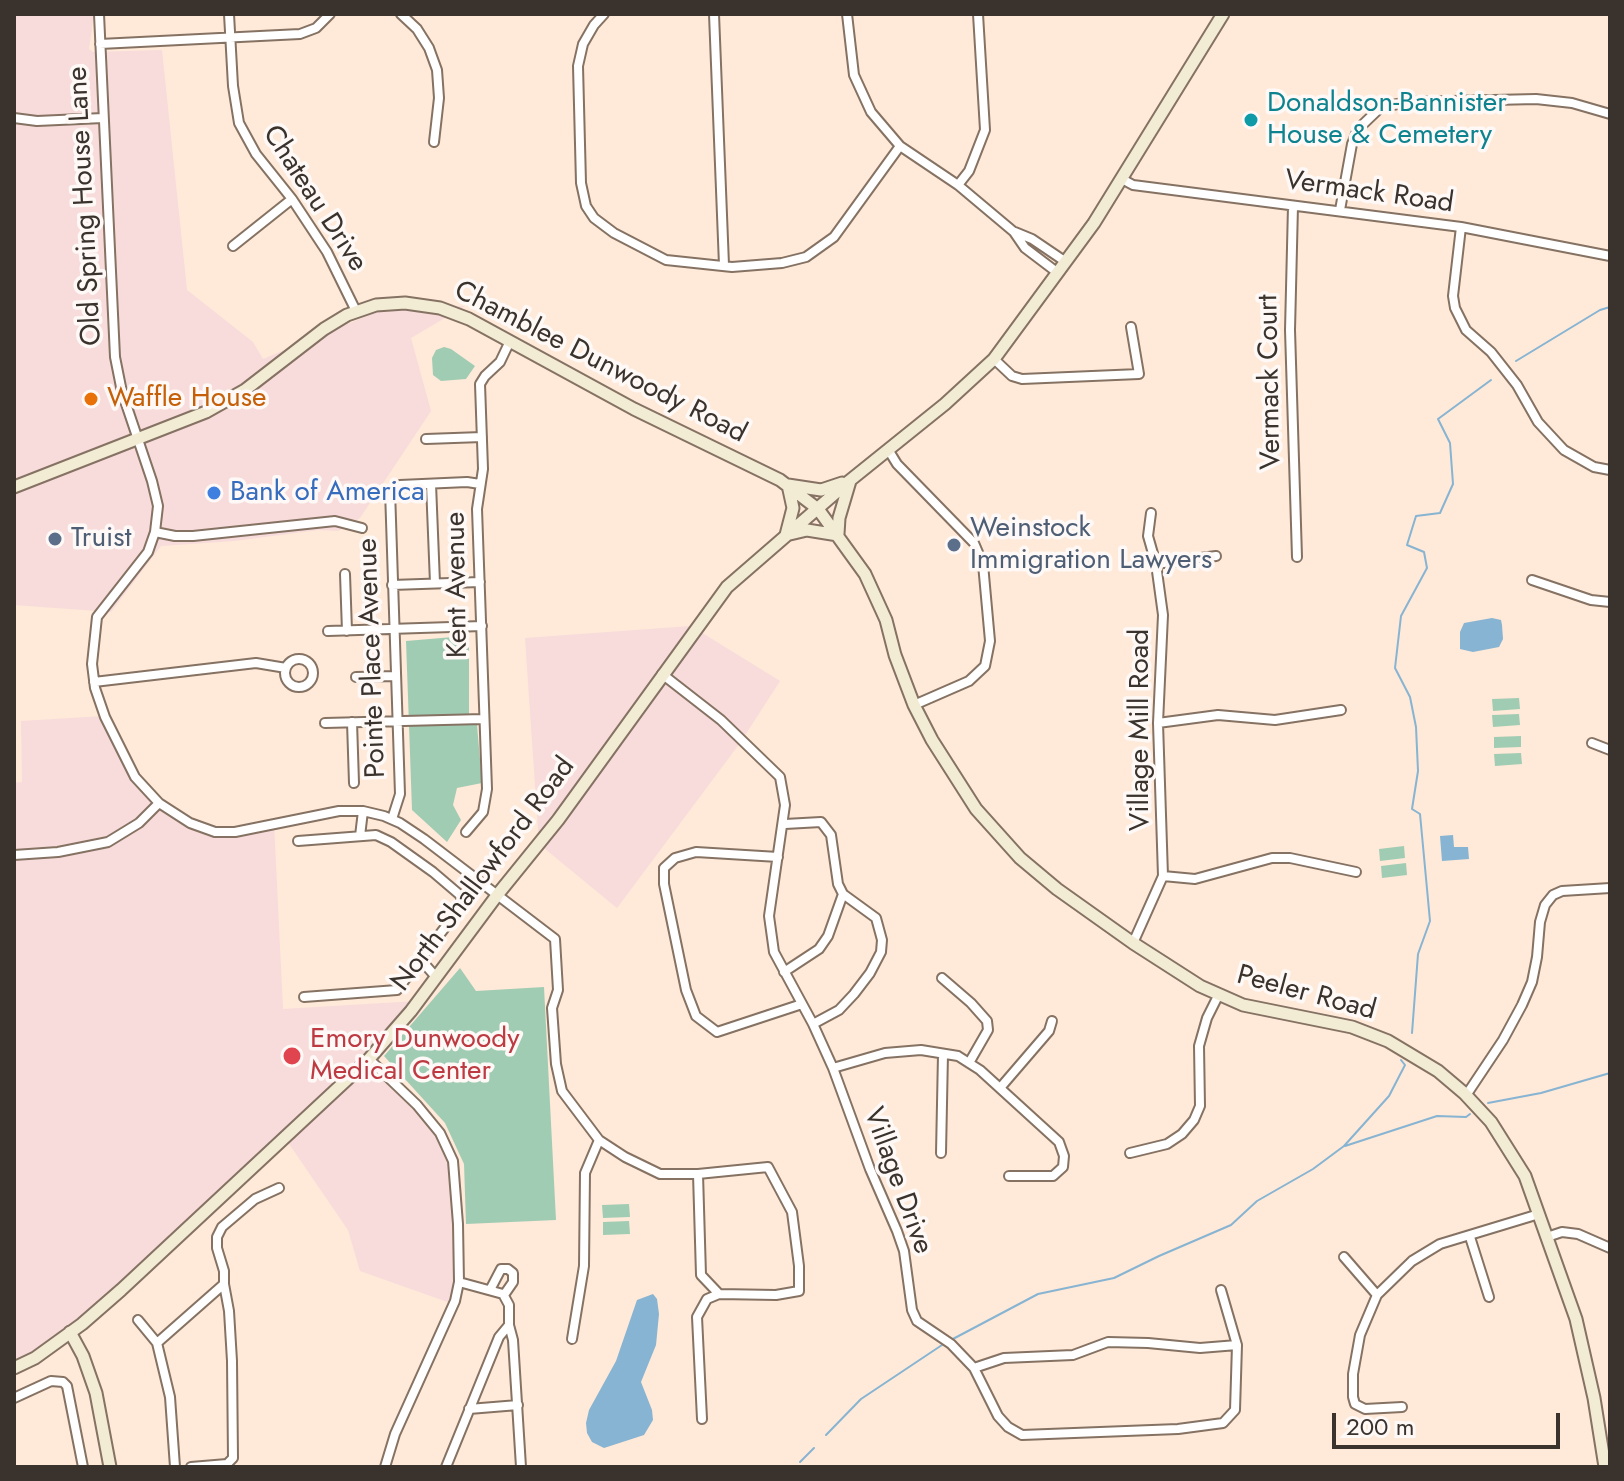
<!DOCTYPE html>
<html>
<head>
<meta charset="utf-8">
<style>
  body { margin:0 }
  #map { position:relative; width:1624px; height:1481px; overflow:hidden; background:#ffe9d8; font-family:Jost,sans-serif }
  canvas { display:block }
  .frame { position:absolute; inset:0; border:16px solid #3a322c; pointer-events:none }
  .scale { position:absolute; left:1332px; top:1413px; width:228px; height:36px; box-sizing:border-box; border:4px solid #3a322c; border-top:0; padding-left:10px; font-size:24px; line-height:28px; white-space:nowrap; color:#3a322c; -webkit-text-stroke:6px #fef9f6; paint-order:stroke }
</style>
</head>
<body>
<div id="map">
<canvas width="1624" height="1481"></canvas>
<div class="frame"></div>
<div class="scale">200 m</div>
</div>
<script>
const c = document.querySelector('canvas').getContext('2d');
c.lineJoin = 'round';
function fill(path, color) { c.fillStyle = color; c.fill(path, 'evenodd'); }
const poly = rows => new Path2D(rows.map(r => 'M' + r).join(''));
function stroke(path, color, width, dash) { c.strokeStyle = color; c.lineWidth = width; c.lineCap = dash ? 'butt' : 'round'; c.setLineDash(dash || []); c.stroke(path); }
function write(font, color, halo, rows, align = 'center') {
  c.font = font + ' Jost,sans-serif'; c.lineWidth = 7; c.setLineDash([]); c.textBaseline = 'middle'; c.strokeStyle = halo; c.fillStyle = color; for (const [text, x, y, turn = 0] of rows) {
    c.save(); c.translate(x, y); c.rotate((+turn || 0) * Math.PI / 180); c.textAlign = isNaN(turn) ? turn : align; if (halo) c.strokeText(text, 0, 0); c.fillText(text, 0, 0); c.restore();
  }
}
const commercial = poly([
  [14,14,94,14,89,49,93,52,162,50,187,290,253,342,263,359,374,313,374,309,465,306,411,338,431,411,360,518,338,531,319,530,234,541,161,546,111,612,14,605],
  [691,626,780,681,740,743,617,908,539,844,525,638],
  [104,716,131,767,164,813,208,836,274,823,283,1009,418,1001,365,1063,423,1119,451,1156,456,1305,360,1271,348,1230,283,1135,76,1334,14,1365,14,783,22,782,21,721]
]);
const green = poly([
  [444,347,451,349,475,366,466,379,441,381,433,375,432,358,436,350],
  [465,636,469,642,469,724,477,725,482,783,457,788,453,805,461,820,447,842,412,810,406,641],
  [1519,698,1520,709,1493,711,1492,699],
  [1519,714,1520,725,1493,727,1492,715],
  [1521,736,1521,747,1494,748,1494,737],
  [1521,753,1522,764,1495,766,1494,754],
  [1404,846,1405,858,1380,861,1379,849],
  [1406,863,1407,875,1382,878,1381,866],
  [460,968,476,991,544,987,556,1220,466,1224,464,1164,445,1123,384,1056],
  [629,1204,630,1217,603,1218,602,1205],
  [629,1221,630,1234,603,1235,603,1222]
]);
const water = poly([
  [1492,618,1501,620,1502,625,1503,639,1499,647,1473,652,1460,649,1460,632,1464,623],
  [1453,835,1454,847,1468,847,1469,859,1442,861,1440,836],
  [653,1294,657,1299,659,1314,656,1345,641,1382,652,1410,653,1420,644,1435,604,1448,592,1442,587,1433,586,1423,589,1410,616,1361,637,1300]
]);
const stream = poly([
  [1516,361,1600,310,1610,307],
  [1412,1033,1418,954,1430,921,1420,814,1412,809,1418,771,1416,727,1410,697,1395,668,1401,616,1427,568,1424,552,1407,545,1416,516,1440,513,1453,484,1450,443,1438,419,1491,380],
  [1488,1103,1541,1093,1610,1073],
  [1345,1146,1437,1116,1466,1117,1470,1114],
  [951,1340,1038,1294,1114,1278,1159,1256,1231,1225,1257,1201,1313,1169,1344,1146,1389,1096,1405,1065,1401,1060],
  [826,1435,861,1399,945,1343],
  [800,1462,814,1448]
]);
const street = poly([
  [99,14,115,357,122,392,152,481,158,506,155,532,148,552,97,617,92,664,95,688,105,717,135,777,159,803,190,823,215,832,235,832,339,811,363,811,384,816,400,823,424,839,555,939,558,990,552,1008,556,1064,562,1091,599,1140,585,1173,584,1266,572,1339],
  [229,14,233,86,239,123,256,154,292,199,327,252,356,311],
  [401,14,417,29,429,48,437,70,439,98,434,142],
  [604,14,594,25,583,44,578,66,581,183,586,206,594,218,614,233,666,260,732,267,782,263,806,257,834,237,900,146],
  [714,14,724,265],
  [847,14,854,75,871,112,900,146,958,185,1014,232,1025,248,1058,273],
  [100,44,300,34,316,28,330,14],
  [14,118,37,121,103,118],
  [1122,179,1133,185,1461,227,1610,256],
  [958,185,969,171,985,130,978,14],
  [1293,206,1290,330,1297,557],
  [1340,210,1352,144,1358,129,1381,107,1409,102,1536,99,1572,103,1610,114],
  [1461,227,1453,296,1455,308,1466,330,1491,352,1517,385,1538,422,1564,450,1594,467,1610,470],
  [1015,232,1032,239,1066,262],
  [233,246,292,199],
  [994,359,1012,376,1022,379,1139,374,1131,327],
  [426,439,482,437],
  [889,451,897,464,974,543,983,564,990,641,985,666,969,681,914,705],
  [431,484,435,583],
  [155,532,175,536,193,536,335,521,362,528],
  [1156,564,1216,556],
  [345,574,347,631],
  [1532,580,1591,600,1610,602],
  [392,585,480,582],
  [328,631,482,626],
  '285 673a14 14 0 1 1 28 0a14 14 0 1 1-28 0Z',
  [662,674,721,720,780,777,785,805,769,916,774,952,813,1024,833,1068,870,1169,897,1231,904,1251,912,1310,917,1321,951,1344,974,1368,998,1416,1008,1427,1022,1435,1178,1429,1223,1423,1235,1410,1237,1345,1221,1290],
  [356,677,395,676],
  [94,682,256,663,286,668],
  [352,722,354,783],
  [325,723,483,719],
  [1158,723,1218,715,1275,720,1341,710],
  [1592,743,1610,750],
  [392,819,400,794,390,490,400,485,467,482,480,484],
  [785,824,821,822,831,835,838,884,843,894,876,918,882,940,881,952,870,973,854,994,839,1010,813,1024],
  [466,832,483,812,487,789,477,509,483,469,480,384,485,376,500,362,510,341],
  [360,836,363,811],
  [298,841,376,835,391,842,433,872,460,895,463,904,397,990,304,997],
  [14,855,58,852,108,842,139,823,159,803],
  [778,857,696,852,675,858,664,868,664,884,686,990,696,1016,717,1032,802,1004],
  [1163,876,1195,879,1272,858,1290,858,1356,872],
  [1133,943,1163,876,1158,723,1163,615,1156,564,1148,536,1151,513],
  [421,960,436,977],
  [784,972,819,949,828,936,843,894],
  [942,978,971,1003,987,1021,988,1030,969,1063],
  [369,1059,417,1105,440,1133,453,1161,458,1224,459,1282,455,1301,395,1434,385,1467],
  [833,1068,885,1053,921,1050,958,1056,980,1070,1059,1142,1064,1156,1063,1167,1053,1176,1009,1176],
  [1000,1088,1049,1031,1052,1021],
  [1464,1093,1469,1091,1503,1040,1522,1005,1532,982,1537,957,1540,922,1545,905,1553,895,1562,891,1610,888],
  [599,1140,625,1157,660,1174,698,1174,768,1167,792,1212,799,1266,799,1291,776,1295,719,1294],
  [941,1153,943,1054],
  [1130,1153,1167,1144,1182,1134,1194,1120,1200,1106,1199,1046,1207,1018,1218,996],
  [698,1174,701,1275,719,1294,707,1299,697,1317,702,1419],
  [1470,1237,1489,1297],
  [1547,1237,1562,1232,1578,1234,1610,1248],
  [1344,1257,1377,1295],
  [490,1290,501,1269,508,1269,513,1273,513,1282,504,1295],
  [138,1320,157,1343,170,1397,175,1467],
  [509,1325,513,1340,521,1467],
  [157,1343,224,1284,224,1271,217,1248,217,1237,222,1227,255,1199,279,1188],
  [974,1368,1004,1358,1073,1355,1108,1342,1148,1343,1200,1348,1237,1345],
  [14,1398,51,1381,63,1382,67,1386,83,1467],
  [1402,1407,1365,1409,1355,1404,1353,1397,1353,1374,1360,1335,1377,1295,1412,1261,1440,1244,1539,1214],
  [469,1409,518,1405],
  [191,1467,227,1464,233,1458,232,1361,229,1311,224,1284],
  [446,1467,499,1337,509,1325,509,1305,503,1294,459,1282]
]);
const secondary = poly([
  [14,487,206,412,245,390,324,329,347,315,376,305,405,303,440,308,469,319,634,409,780,480,818,509,865,574,886,620,895,655,914,705,932,740,976,809,1020,858,1057,889,1133,943,1200,986,1243,1005,1352,1027,1388,1041,1438,1071,1464,1093,1491,1122,1525,1176,1576,1319,1594,1398,1605,1467],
  [790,534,807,530,838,535],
  [838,534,839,518,850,481],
  [786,535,793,508,788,485,821,490,842,483],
  [70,1332,83,1356,96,1393,110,1467],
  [14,1368,35,1358,82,1324,121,1290,369,1059,411,1011,498,894,558,820,727,587,848,482,945,404,994,359,1094,223,1223,14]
]);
const markers = [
  [1251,120,8,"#0f9aa8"],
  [91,399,8,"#e8710a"],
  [214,493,8,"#3f7fe0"],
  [55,539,8,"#5c6f8a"],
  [954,545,8,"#5c6f8a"],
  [292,1056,10,"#e0444e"]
];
const cultureNames = [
  ["Donaldson-Bannister",1267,104],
  ["House & Cemetery",1267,136]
];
const streetNames = [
  ["Vermack Road",1369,193,8],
  ["Chateau Drive",314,199,57],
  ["Old Spring House Lane",86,206,-93],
  ["Chamblee Dunwoody Road",600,363,27],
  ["Vermack Court",1271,382,-91],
  ["Kent Avenue",458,585,-91],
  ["Pointe Place Avenue",373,658,-92],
  ["Village Mill Road",1141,730,-90],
  ["North Shallowford Road",484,875,-53],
  ["Peeler Road",1306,994,15],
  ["Village Drive",897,1181,70]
];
const foodNames = [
  ["Waffle House",107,399]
];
const shopNames = [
  ["Bank of America",230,493]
];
const serviceNames = [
  ["Weinstock",970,529],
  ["Immigration Lawyers",970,561],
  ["Truist",71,539]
];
const healthNames = [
  ["Emory Dunwoody",310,1040],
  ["Medical Center",310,1072]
];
fill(commercial, '#f7dcdb');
fill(green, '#a1ccb4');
fill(water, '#86b4d2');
stroke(stream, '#86b4d2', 2);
stroke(street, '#857263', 12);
stroke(secondary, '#857263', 15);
stroke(street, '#fff', 8);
stroke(secondary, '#f3ecd5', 11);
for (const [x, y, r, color] of markers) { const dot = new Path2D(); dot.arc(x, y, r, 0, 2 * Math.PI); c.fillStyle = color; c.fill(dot); stroke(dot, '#fef9f6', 3); }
write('28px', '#0d838f', '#fef9f6', cultureNames, 'left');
write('28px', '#3a322c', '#fef9f6', streetNames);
write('28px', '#c56008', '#fef9f6', foodNames, 'left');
write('28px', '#366cbe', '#fef9f6', shopNames, 'left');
write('28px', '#4e5e75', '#fef9f6', serviceNames, 'left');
write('28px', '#be3a42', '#fef9f6', healthNames, 'left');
</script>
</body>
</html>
